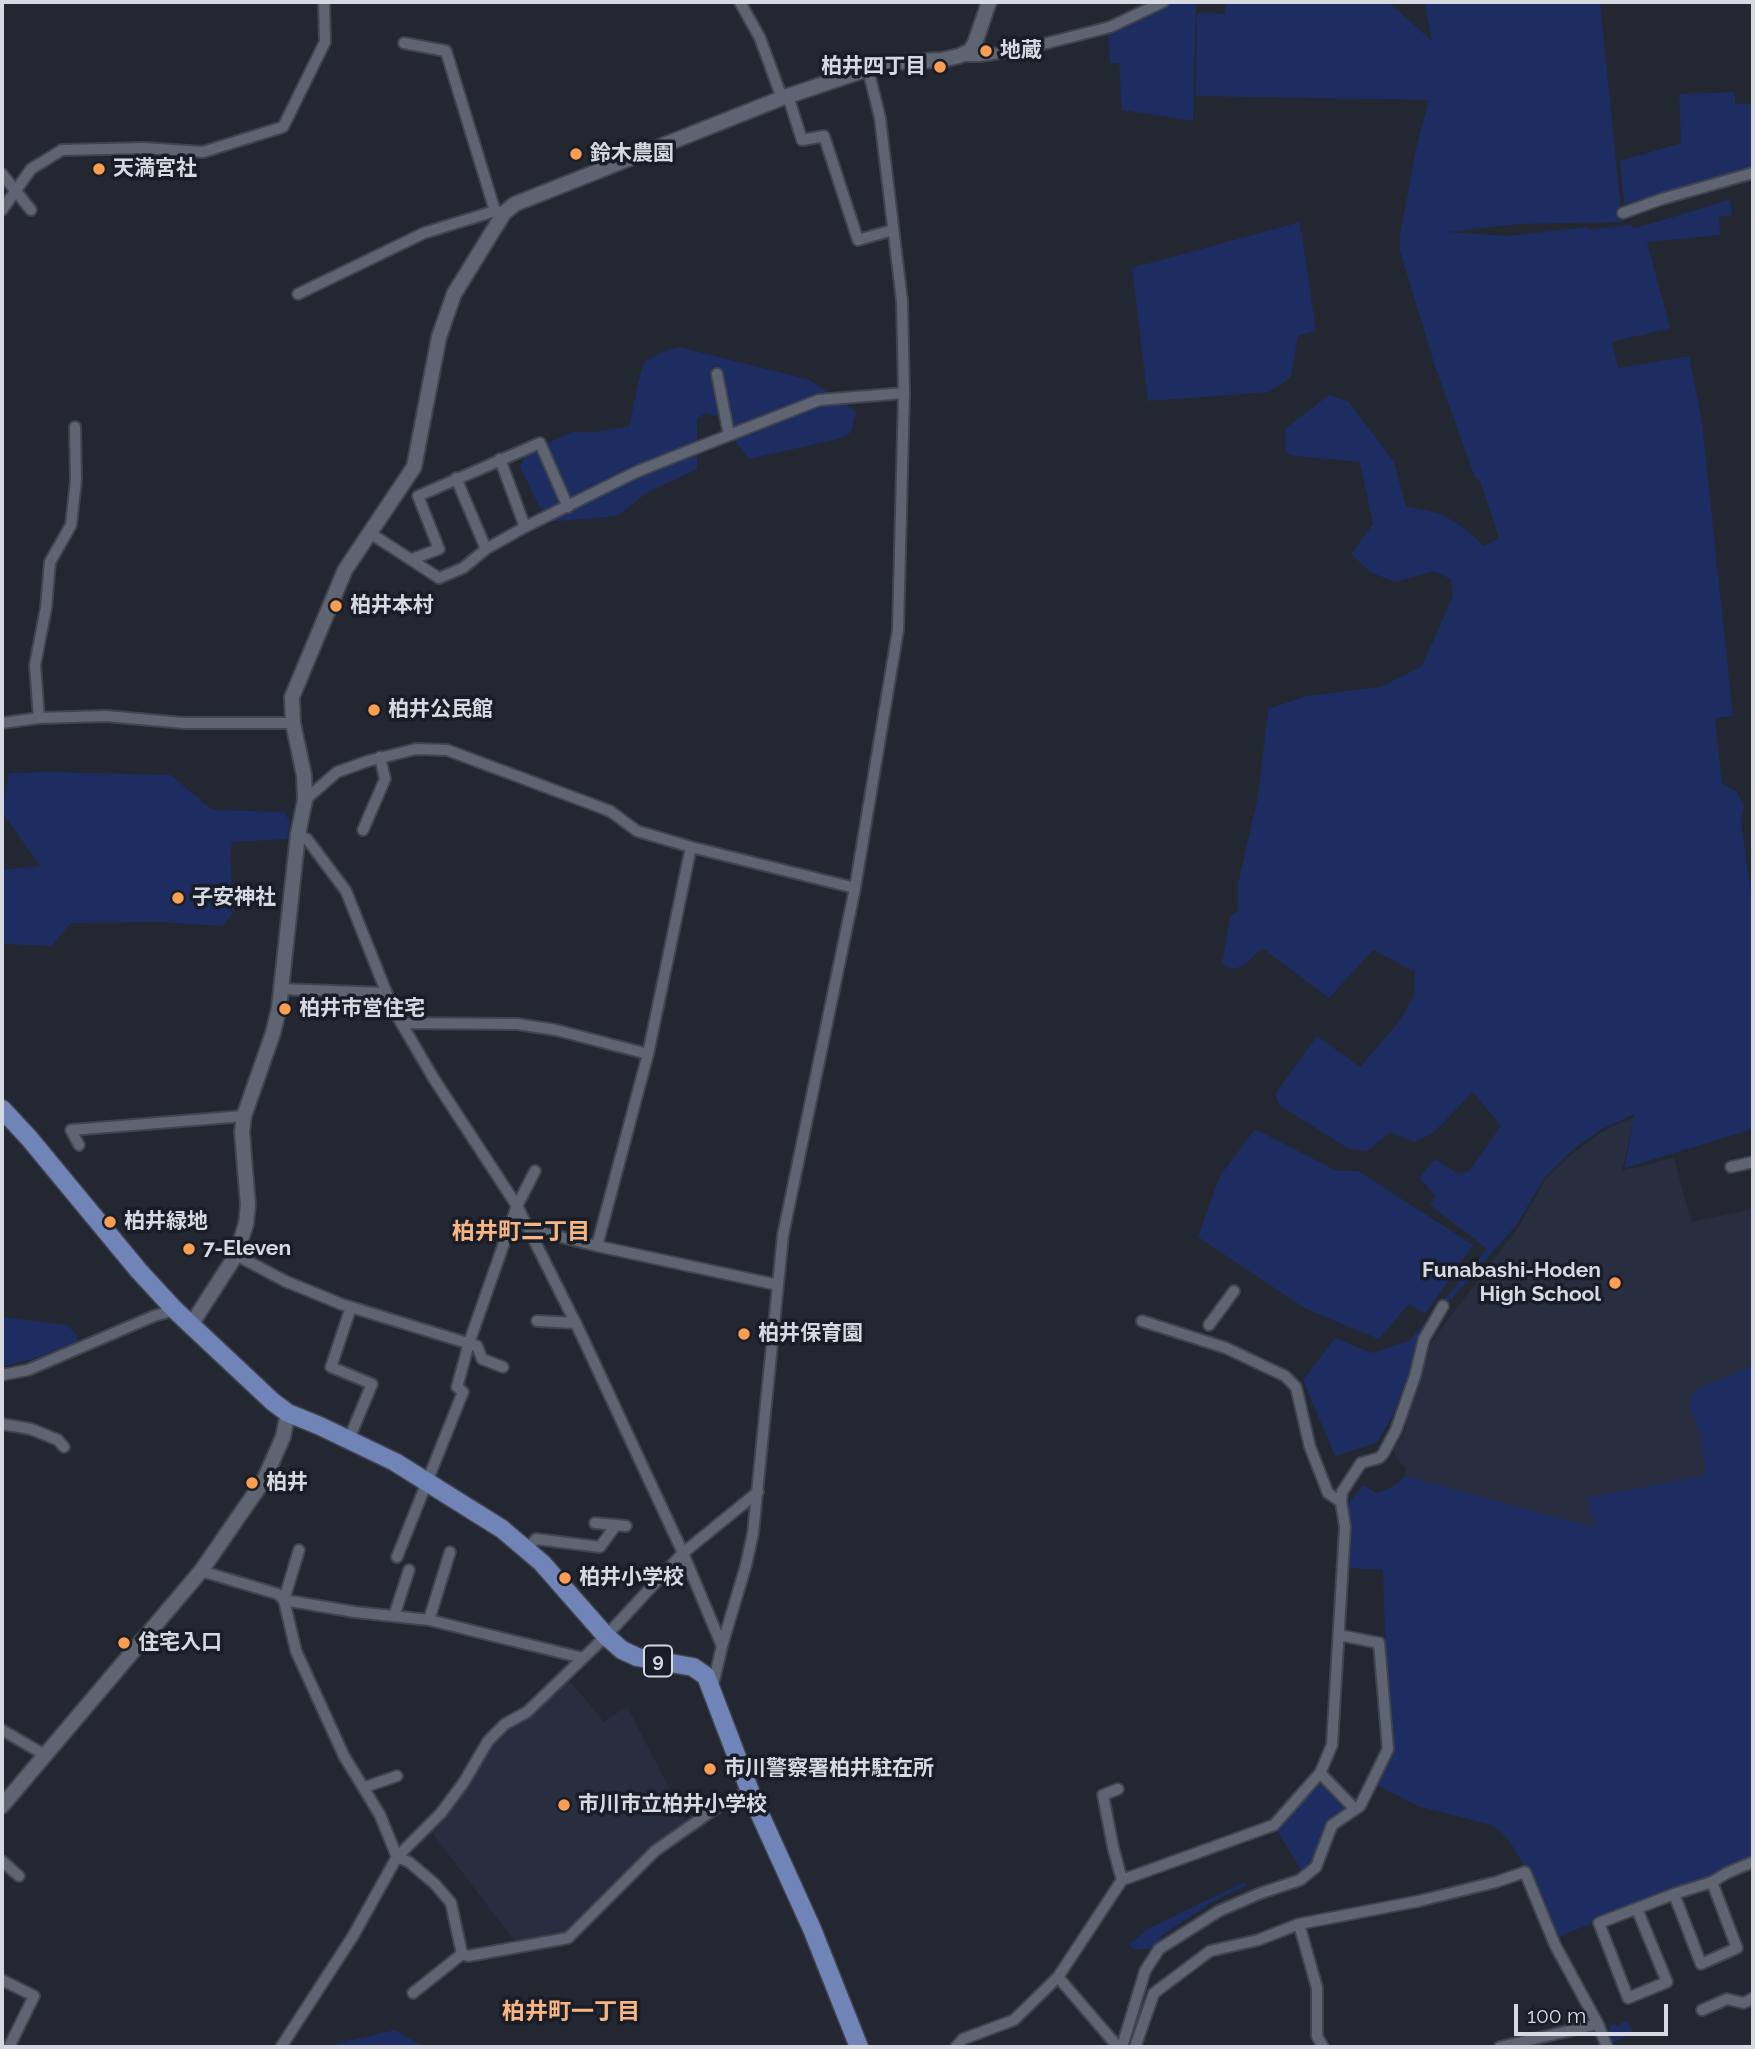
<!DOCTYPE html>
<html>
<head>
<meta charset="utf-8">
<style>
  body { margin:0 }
  #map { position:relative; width:1755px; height:2049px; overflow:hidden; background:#222732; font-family:Raleway,sans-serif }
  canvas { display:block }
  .frame { position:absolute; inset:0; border:4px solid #d6d9e1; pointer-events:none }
  .scale { position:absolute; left:1514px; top:2004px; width:154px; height:32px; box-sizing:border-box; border:4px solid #d6d9e1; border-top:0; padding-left:9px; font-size:21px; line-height:24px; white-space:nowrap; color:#d6d9e1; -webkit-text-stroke:5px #191d28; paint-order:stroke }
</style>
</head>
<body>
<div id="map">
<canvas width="1755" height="2049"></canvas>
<div class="frame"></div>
<div class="scale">100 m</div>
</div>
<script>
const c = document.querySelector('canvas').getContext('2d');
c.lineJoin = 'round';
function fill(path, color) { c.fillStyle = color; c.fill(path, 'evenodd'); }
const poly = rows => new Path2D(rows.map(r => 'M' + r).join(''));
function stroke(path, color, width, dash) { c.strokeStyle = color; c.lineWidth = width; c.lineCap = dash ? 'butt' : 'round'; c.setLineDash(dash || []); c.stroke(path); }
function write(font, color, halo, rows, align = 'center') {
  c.font = font + ' Raleway,"Noto Sans JP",sans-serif'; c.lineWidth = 7; c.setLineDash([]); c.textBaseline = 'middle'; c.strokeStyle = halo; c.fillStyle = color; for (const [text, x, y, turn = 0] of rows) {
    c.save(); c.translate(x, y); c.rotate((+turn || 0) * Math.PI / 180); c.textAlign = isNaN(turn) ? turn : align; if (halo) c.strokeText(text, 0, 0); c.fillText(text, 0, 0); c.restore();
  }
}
const built = poly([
  [1634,1117,1622,1171,1674,1158,1691,1222,1753,1209,1753,1365,1694,1391,1689,1405,1701,1437,1707,1475,1587,1498,1596,1529,1405,1476,1407,1468,1401,1464,1393,1451,1405,1431,1408,1410,1432,1341,1520,1225,1545,1180,1571,1155,1600,1133],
  [568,1679,604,1722,627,1706,688,1825,564,1935,516,1943,430,1830,488,1747]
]);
const green = poly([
  [1173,2,1196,2,1193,121,1122,110,1119,63,1110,63,1108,33],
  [1225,2,1388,2,1432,41,1424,2,1600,2,1622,222,1518,224,1447,232,1508,236,1587,227,1589,230,1632,225,1633,229,1730,200,1732,215,1719,217,1720,235,1647,242,1670,328,1612,342,1618,368,1689,356,1702,422,1733,716,1715,718,1722,783,1737,792,1744,807,1741,821,1753,907,1753,1129,1625,1168,1634,1114,1600,1130,1571,1151,1544,1178,1517,1224,1426,1328,1393,1415,1377,1442,1335,1456,1303,1380,1335,1338,1372,1353,1409,1341,1487,1249,1430,1205,1436,1196,1419,1178,1435,1159,1458,1174,1469,1171,1501,1126,1473,1092,1434,1132,1415,1142,1390,1132,1368,1151,1349,1149,1279,1105,1275,1094,1317,1036,1360,1067,1399,1022,1414,996,1415,972,1373,950,1329,998,1262,948,1243,966,1233,969,1222,964,1230,917,1238,910,1238,884,1258,796,1268,709,1307,696,1381,687,1422,666,1453,596,1451,579,1434,571,1395,582,1370,572,1351,554,1373,524,1360,462,1296,456,1285,452,1286,428,1329,395,1349,402,1394,462,1406,506,1442,514,1465,529,1484,546,1499,538,1480,480,1475,478,1435,366,1400,251,1400,235,1417,144,1429,100,1196,96,1197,13,1225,14],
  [1735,92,1735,104,1753,104,1753,169,1624,204,1620,161,1681,143,1679,94],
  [1300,222,1316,331,1298,335,1291,377,1269,392,1148,401,1132,268],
  [679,347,810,380,856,412,851,432,842,438,749,459,717,416,705,413,697,419,697,469,648,492,617,516,547,522,520,467,526,453,572,432,595,432,630,426,636,391,644,362,667,350],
  [54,772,171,775,212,810,284,812,290,822,287,839,232,842,230,860,234,912,222,926,158,922,71,923,51,946,2,944,2,870,40,866,2,812,9,773],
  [1255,1129,1337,1171,1358,1171,1473,1245,1425,1314,1409,1304,1379,1339,1306,1309,1198,1237,1220,1176],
  [2,1317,67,1325,77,1335,77,1342,32,1359,2,1367],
  [1753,1365,1753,1859,1555,1938,1526,1869,1509,1840,1499,1830,1488,1824,1418,1806,1377,1785,1395,1747,1385,1638,1383,1570,1349,1568,1352,1535,1347,1505,1363,1485,1376,1493,1394,1486,1405,1476,1595,1528,1587,1498,1706,1475,1701,1437,1689,1405,1693,1391],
  [1319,1783,1346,1807,1324,1831,1311,1863,1302,1871,1276,1829],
  [1244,1882,1246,1886,1212,1902,1161,1936,1162,1941,1151,1949,1134,1949,1129,1945,1148,1929],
  [1627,2020,1633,2034,1613,2042,1607,2031,1610,2029,1609,2027,1615,2023,1617,2026],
  [395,2030,424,2047,323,2047]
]);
const minor = poly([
  [740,2,760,38,782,98],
  [404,43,446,51,495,211],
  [962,56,980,56,1020,50,1110,27,1163,2],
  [788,96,802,140,824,136,858,240,893,230],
  [2,174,31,210],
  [2,210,31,169,62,150,144,148,203,152,283,127,325,42,324,2],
  [1623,213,1662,199,1753,173],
  [298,294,424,233,495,211,504,213],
  [717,374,729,435],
  [500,459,525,527],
  [456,478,486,549],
  [370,533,439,578,463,568,486,549,525,527,636,472,681,454,819,400,904,393],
  [412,559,439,549,418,496,540,443,568,507],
  [39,718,35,665,46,608,50,562,71,525,76,480,75,427],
  [2,723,39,718,106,716,184,723,293,723],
  [305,800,337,772,368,761,416,749,447,750,610,811,637,831,691,847,855,888],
  [363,830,385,779,380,757],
  [298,834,307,839,346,891,393,1009,434,1079,517,1206,581,1334,683,1553,722,1646],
  [280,989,385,993],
  [401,1023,517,1024,556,1030,648,1054,597,1246],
  [648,1054,691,847],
  [79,1145,71,1130,244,1116],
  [1731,1167,1753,1162],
  [529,1229,597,1246,778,1285],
  [236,1255,285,1281,341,1304,477,1346,482,1359,503,1367],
  [537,1321,576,1323],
  [1142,1321,1226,1348,1285,1376,1296,1387,1310,1447,1328,1493,1341,1502],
  [1209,1325,1234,1291],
  [2,1375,28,1370,154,1316,175,1310],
  [2,1424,31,1429,58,1440,64,1447],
  [349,1439,372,1384,331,1367,351,1307],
  [595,1523,626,1526],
  [527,1549,536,1539,600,1547,616,1525],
  [299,1550,284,1600,355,1612,429,1620,583,1658],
  [397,1557,463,1392,457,1387,469,1343,517,1206,535,1171],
  [201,1571,278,1594,284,1600,296,1651,344,1756,380,1815,397,1857,409,1862,435,1884,451,1903,462,1954],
  [394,1616,409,1570],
  [429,1620,450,1552],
  [712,1689,722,1646,746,1565,753,1533,783,1235,855,888,898,630,904,393,902,301,880,118,868,69],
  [2,1730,45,1755],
  [1320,1773,1355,1809],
  [365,1787,397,1776],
  [1118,1789,1103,1795,1113,1847,1122,1880],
  [2,1861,19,1876],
  [1674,1894,1701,1964,1737,1948,1712,1882],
  [1637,1909,1667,1982,1628,1998,1599,1923,1674,1894,1712,1882,1727,1873,1753,1862],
  [1058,1977,1118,2047],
  [2,1980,34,1996,9,2047],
  [413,1993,462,1954,468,1956,568,1938,655,1851,716,1808,750,1790],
  [1702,2010,1727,1999,1744,2003,1753,1998],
  [281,2047,353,1936,397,1857,441,1813,464,1782,488,1741,505,1724,527,1712,606,1636,683,1553,758,1492],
  [956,2047,963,2039,1014,2020,1058,1977,1122,1880,1274,1825,1320,1773,1332,1745,1345,1527,1341,1502,1342,1492,1361,1463,1379,1458,1383,1454,1396,1430,1415,1376,1424,1339,1443,1306],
  [1122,2047,1145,1971,1159,1949,1219,1911,1261,1893,1300,1880,1316,1867,1332,1825,1360,1806,1388,1749,1379,1643,1339,1635],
  [1135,2047,1154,1993,1210,1951,1258,1940,1299,1924],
  [1323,2047,1317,2036,1317,1988,1299,1924,1419,1901,1496,1882,1525,1872,1555,1945,1598,2024,1607,2047],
  [1500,2047,1598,2024]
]);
const tertiary = poly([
  [191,1325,236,1255,246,1224,248,1205,242,1132,244,1116,273,1033,279,1008,298,834,305,800,304,775,293,723,292,697,345,570,414,467,439,337,454,294,504,213,515,204,782,98,868,69,898,62,941,60,959,56,970,51,975,43,989,2],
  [2,1806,201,1571,264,1480,283,1437,288,1413]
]);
const primary = poly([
  [2,1109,29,1138,139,1271,175,1310,273,1402,288,1413,320,1426,395,1462,502,1529,542,1563,606,1636,622,1650,637,1657,693,1667,706,1676,753,1799,812,1929,859,2047]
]);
const markers = [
  [986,51,7,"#fb9e51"],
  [940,67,7,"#fb9e51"],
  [576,154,7,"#fb9e51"],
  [99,169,7,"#fb9e51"],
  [336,606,7,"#fb9e51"],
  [374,710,7,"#fb9e51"],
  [178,898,7,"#fb9e51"],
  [285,1009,7,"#fb9e51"],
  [110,1222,7,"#fb9e51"],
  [189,1249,7,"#fb9e51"],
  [1615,1283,7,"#fb9e51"],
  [744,1334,7,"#fb9e51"],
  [252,1483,7,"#fb9e51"],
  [565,1578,7,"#fb9e51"],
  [124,1643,7,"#fb9e51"],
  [710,1769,7,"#fb9e51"],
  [564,1805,7,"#fb9e51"]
];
const shields = [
  [658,1661,28]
];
const shieldNames = [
  ["9",658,1661]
];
const poiNames = [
  ["地蔵",1000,51],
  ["柏井四丁目",926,67,"right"],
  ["鈴木農園",590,154],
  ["天満宮社",113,169],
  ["柏井本村",350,606],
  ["柏井公民館",388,710],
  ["子安神社",192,898],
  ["柏井市営住宅",299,1009],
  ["柏井緑地",124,1222],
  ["7-Eleven",203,1249],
  ["Funabashi-Hoden",1601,1271,"right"],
  ["High School",1601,1295,"right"],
  ["柏井保育園",758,1334],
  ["柏井",266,1483],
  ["柏井小学校",579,1578],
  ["住宅入口",138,1643],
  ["市川警察署柏井駐在所",724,1769],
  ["市川市立柏井小学校",578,1805]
];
const neighbourhoodNames = [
  ["柏井町二丁目",521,1232],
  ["柏井町一丁目",571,2012]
];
fill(built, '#282e40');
fill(green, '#1d2d61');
stroke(minor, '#40444e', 14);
stroke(tertiary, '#40444e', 18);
stroke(primary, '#40444e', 21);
stroke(minor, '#5e6471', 10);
stroke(tertiary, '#5e6471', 14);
stroke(primary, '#7184b8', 18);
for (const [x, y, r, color] of markers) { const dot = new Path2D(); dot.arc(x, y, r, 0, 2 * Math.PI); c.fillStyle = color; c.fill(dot); stroke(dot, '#191d28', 2.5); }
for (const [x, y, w] of shields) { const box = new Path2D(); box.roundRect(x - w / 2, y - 15.5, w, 31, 5); c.fillStyle = '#191d28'; c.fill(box); stroke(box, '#d6d9e1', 2); }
write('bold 19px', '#d6d9e1', null, shieldNames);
write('bold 21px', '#d6d9e1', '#191d28', poiNames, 'left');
write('bold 23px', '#f7b584', '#191d28', neighbourhoodNames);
</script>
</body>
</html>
